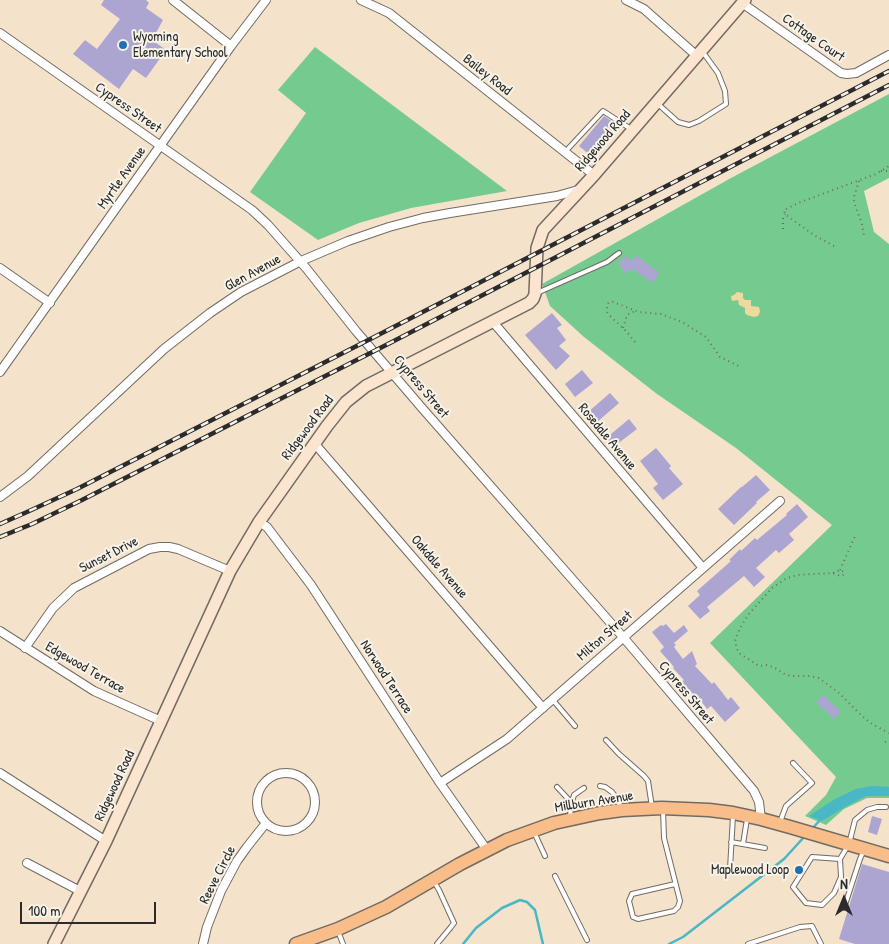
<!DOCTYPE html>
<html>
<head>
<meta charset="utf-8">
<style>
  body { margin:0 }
  #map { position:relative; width:889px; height:944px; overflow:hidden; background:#f5e2ca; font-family:"Patrick Hand",sans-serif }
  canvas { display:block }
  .north { position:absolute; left:819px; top:874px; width:50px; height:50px; -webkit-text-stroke:4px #f7f3e8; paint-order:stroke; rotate:0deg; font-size:14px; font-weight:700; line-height:20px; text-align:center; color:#2b2b2b }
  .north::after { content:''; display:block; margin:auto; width:18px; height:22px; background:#2b2b2b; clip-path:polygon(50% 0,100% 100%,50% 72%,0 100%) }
  .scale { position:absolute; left:20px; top:902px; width:136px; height:22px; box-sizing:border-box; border:2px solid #2b2b2b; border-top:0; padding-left:6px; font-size:15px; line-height:18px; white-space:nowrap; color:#2b2b2b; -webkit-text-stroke:4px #f7f3e8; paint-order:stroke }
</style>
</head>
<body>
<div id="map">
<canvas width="889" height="944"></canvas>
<div class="north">N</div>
<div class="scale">100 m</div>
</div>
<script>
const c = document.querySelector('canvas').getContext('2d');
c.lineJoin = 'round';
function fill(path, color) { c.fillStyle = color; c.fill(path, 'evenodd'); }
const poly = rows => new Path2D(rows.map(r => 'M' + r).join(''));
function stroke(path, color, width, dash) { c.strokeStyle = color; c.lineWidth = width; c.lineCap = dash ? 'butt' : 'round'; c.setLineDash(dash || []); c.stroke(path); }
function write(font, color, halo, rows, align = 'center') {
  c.font = font + ' "Patrick Hand",sans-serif'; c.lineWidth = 4; c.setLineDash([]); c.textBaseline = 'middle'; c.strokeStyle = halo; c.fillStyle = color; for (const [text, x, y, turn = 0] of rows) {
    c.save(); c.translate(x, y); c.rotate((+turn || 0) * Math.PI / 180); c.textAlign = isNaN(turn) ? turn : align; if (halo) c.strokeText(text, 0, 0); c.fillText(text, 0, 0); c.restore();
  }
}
const green = poly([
  [315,47,507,191,411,208,359,223,318,240,250,192,306,113,278,90],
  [889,94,889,178,864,191,874,232,889,244,889,798,867,798,844,809,826,825,805,816,826,795,836,777,710,643,832,525,736,448,657,394,584,337,550,306,542,284,731,178]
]);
const sand = poly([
  [737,292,743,293,743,298,745,300,751,300,751,306,759,307,760,312,758,316,754,317,747,315,745,313,745,308,739,305,738,300,732,301,731,296,734,295]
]);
const water = poly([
  [872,786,889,787,889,796,866,796,845,807,822,821,809,816,835,799,856,789]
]);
const stream = poly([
  [811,830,821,819],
  [463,944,476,928,502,908,520,900,527,902,535,910,543,944],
  [669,944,683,937,784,859,805,836]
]);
const building = poly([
  [104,0,146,0,149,3,146,8,163,20,152,40,166,50,146,78,133,69,119,89,73,54,85,40,97,49,120,19,101,5],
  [604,116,617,125,591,156,579,146],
  [636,255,659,273,652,283,633,269,621,275,624,272,618,261,628,256,631,262],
  [552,313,562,325,557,328,566,340,559,346,570,356,556,370,525,335],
  [582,370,593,383,575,397,565,384],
  [610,393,619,403,596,423,587,413],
  [629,419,637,429,616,445,605,439],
  [656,448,671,466,669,468,683,484,663,500,653,488,658,484,640,461],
  [756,475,770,490,756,502,757,503,734,525,718,509,741,487,742,487],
  [797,504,808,517,789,534,794,540,779,553,776,550,756,568,765,577,754,587,744,576,707,607,710,611,700,619,688,606,700,595,697,591,731,561,729,560,740,549,741,551,755,538,757,540,787,515,786,514],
  [666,624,674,633,684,625,688,631,674,643,676,645,674,647,683,659,692,651,697,664,695,666,712,684,714,682,728,700,731,697,740,708,725,722,711,706,707,709,696,694,694,695,682,682,684,680,673,668,674,667,660,651,664,647,652,632,661,625,663,626],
  [823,695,841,712,834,719,816,702],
  [872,816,882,819,877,835,868,832],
  [862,864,889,872,889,944,855,944,839,939]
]);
const path = poly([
  [881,171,889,171],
  [859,181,854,197,854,202,862,224,864,236],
  [783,229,783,217,785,214],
  [834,246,814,235,790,218,785,214,784,210,798,203,876,174,889,166],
  [623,328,627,315,635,311],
  [635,342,626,331,610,316,607,312,607,305,609,302,613,302,639,312,661,314,682,322,706,337,720,357,741,367],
  [840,570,855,536],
  [833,573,840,570,844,572,844,574,842,576,840,576,833,573,797,575,787,578,772,588,748,615,740,628,735,641,737,649,739,653,759,666,768,665,777,669,786,675,793,676,810,676,819,678,839,693,862,716,872,724,889,733],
  [885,742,889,740]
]);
const lane = poly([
  [658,104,678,122,689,125,699,121,726,104,725,91,718,73,702,51],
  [565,152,603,111,631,129],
  [537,293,607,262,619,253],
  [552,699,575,726],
  [606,740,619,754,644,776,648,781,652,807],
  [600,786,605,787,612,792,616,797,621,808],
  [557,787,571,802],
  [663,810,664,838,680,901,678,907,674,911,638,919,633,917,629,901,632,894,675,884],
  [570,818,571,805,574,795,584,788],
  [780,822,786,806,812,783,793,763],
  [534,832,545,856],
  [731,842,765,848],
  [743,844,747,819],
  [840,859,812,857,793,887,806,903,822,905,834,893,841,877,840,859,849,844,855,820,867,810,877,807,886,807],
  [730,869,733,816],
  [555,876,587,940],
  [434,882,439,890,454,923,451,927,437,944],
  [844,908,860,859,864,850],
  [338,931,343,944],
  [748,944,800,927,812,926,821,944]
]);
const street = poly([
  [173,0,231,46],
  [361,0,389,13,594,175],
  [626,0,644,9,697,56],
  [742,3,841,73,847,74,856,73,889,55],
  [0,33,252,210,268,225,306,268,356,331,422,408,623,637,754,791,759,802,761,819],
  [0,268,50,303],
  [493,322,703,568],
  [0,372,160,146,231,46,266,0],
  [315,444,543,708],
  [0,497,28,476,164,349,210,313,241,292,301,261,348,241,389,227,423,218,450,213,557,196,578,190],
  [259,522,267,527,311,585,440,783,487,850],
  [0,631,94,691,161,721],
  [25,648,53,608,74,588,149,549,160,547,169,547,178,549,230,571],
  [0,773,106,841],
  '257 802a29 29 0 1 1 58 0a29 29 0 1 1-58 0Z',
  [440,783,507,739,780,501],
  [27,863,80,891],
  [203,944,207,927,221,891,237,861,247,847,266,823]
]);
const secondary = poly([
  [54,944,106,841,230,571,259,522,327,426,346,402,366,386,529,303,533,299,535,294,537,248,543,230,594,175,745,0]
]);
const primary = poly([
  [296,944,338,929,386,907,460,864,507,840,554,823,600,813,622,810,662,808,709,810,733,813,761,819,790,827,889,856]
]);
const rail = poly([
  [0,524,27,512,77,489,384,332,889,71],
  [0,537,32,524,82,500,390,343,889,85]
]);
const markers = [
  [123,45,5,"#1f6fb2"],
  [799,870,5,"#1f6fb2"]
];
const poiNames = [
  ["Wyoming",133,37],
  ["Elementary School",133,53],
  ["Maplewood Loop",789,870,"right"]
];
const streetNames = [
  ["Cottage Court",813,38,35],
  ["Bailey Road",487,75,38],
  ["Cypress Street",128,108,35],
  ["Ridgewood Road",603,141,-49],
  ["Myrtle Avenue",122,178,-55],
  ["Glen Avenue",253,273,-29],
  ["Cypress Street",421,387,50],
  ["Ridgewood Road",308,428,-53],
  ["Rosedale Avenue",607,437,50],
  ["Sunset Drive",109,555,-27],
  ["Oakdale Avenue",439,567,49],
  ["Milton Street",605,636,-41],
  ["Edgewood Terrace",85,668,30],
  ["Norwood Terrace",386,677,57],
  ["Cypress Street",686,693,50],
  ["Ridgewood Road",115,786,-65],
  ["Millburn Avenue",594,802,-9],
  ["Reeve Circle",218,875,-63]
];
fill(green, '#75cb8f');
fill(sand, '#eeda9e');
fill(water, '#4ab7c6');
stroke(stream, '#4ab7c6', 2.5);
fill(building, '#aca5d2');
stroke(lane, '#726b63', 6);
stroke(street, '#726b63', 10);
stroke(secondary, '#726b63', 14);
stroke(primary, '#726b63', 15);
stroke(path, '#726b63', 2, [1, 4]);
stroke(lane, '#fff', 4);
stroke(street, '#fff', 8);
stroke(secondary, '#fce5cf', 11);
stroke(primary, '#f8bd88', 12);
stroke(rail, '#2b2b2b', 4.5);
stroke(rail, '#f7f3e8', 2.5, [8]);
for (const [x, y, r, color] of markers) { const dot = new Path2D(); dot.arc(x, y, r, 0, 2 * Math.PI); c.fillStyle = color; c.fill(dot); stroke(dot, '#f7f3e8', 2); }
write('14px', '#2b2b2b', '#f7f3e8', poiNames, 'left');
write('14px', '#2b2b2b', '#f7f3e8', streetNames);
</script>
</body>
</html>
